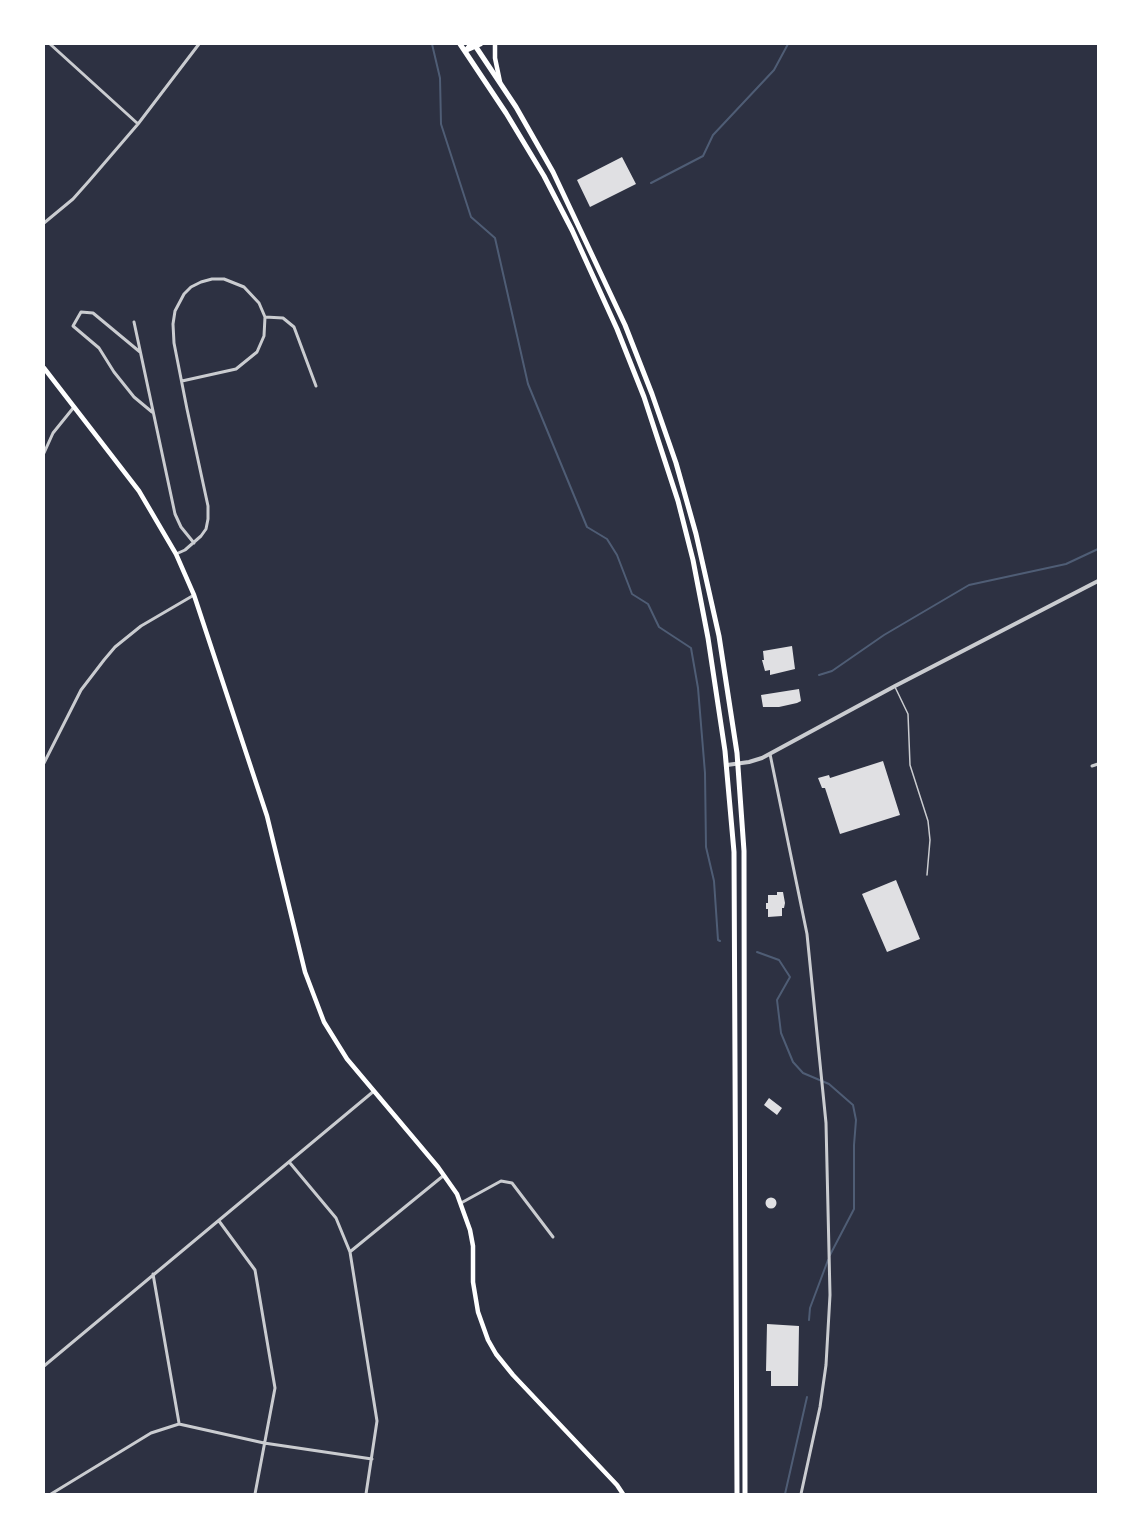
<!DOCTYPE html>
<html>
<head>
<meta charset="utf-8">
<style>
  body { margin:0 }
  #map { position:relative; width:1142px; height:1538px; overflow:hidden; background:#2d3142; font-family:Manrope,sans-serif }
  canvas { display:block }
  .frame { position:absolute; inset:0; border:45px solid #fff; pointer-events:none }
</style>
</head>
<body>
<div id="map">
<canvas width="1142" height="1538"></canvas>
<div class="frame"></div>
</div>
<script>
const c = document.querySelector('canvas').getContext('2d');
c.lineJoin = 'round';
const poly = rows => new Path2D(rows.map(r => 'M' + r).join(''));
function stroke(path, color, width, dash) { c.strokeStyle = color; c.lineWidth = width; c.lineCap = dash ? 'butt' : 'round'; c.setLineDash(dash || []); c.stroke(path); }
function fill(path, color) { c.fillStyle = color; c.fill(path, 'evenodd'); }
const stream = poly([
  [432,44,440,78,441,124,471,217,495,238,528,384,587,527,607,539,617,555,632,594,648,604,659,627,691,648,698,688,705,773,706,847,714,881,718,940,720,941],
  [651,183,703,156,713,135,774,70,788,44],
  [819,675,832,671,884,635,969,585,1066,564,1098,549],
  [757,952,779,960,790,977,777,1000,781,1033,793,1062,803,1073,829,1084,853,1105,856,1120,854,1145,854,1209,830,1255],
  [809,1320,810,1308,828,1260],
  [785,1494,807,1397]
]);
const building = poly([
  [622,157,636,184,590,207,577,180],
  [792,646,795,669,770,675,770,670,765,671,762,660,764,660,763,651],
  [799,689,801,701,797,703,779,707,763,707,761,695],
  [883,761,900,815,840,834,825,788,822,788,818,778,829,775,830,778],
  [896,880,920,939,887,952,862,894],
  [777,892,783,892,785,903,784,908,782,908,782,916,768,917,768,909,766,909,766,903,768,903,768,895,777,895],
  [769,1098,782,1108,777,1115,764,1105],
  '765.5 1203a5.5 5.5 0 1 1 11 0a5.5 5.5 0 1 1-11 0Z',
  [767,1324,799,1326,798,1386,771,1386,771,1371,766,1371]
]);
const service = poly([
  [895,687,908,714,910,765,928,821,930,840,927,875]
]);
const minor = poly([
  [50,44,137,123],
  [44,223,73,199,89,181,138,124,199,44],
  [265,317,283,318,294,327,316,386],
  [134,322,175,514,181,527,194,543],
  [140,352,93,313,81,312,73,326,99,348,114,372,134,397,152,412],
  [44,453,53,433,74,407],
  [176,554,185,550,201,536,206,529,208,519,208,506,187,409,174,343,173,324,175,311,184,294,191,287,201,282,212,279,224,279,244,287,259,303,265,317,264,336,257,352,236,369,182,381],
  [770,754,807,934,826,1123,830,1295,826,1365,820,1407,801,1494],
  [44,763,81,690,104,660,115,647,141,626,194,595],
  [1092,766,1098,764],
  [290,1163,336,1218,350,1252,377,1421,366,1494],
  [461,1203,501,1181,512,1183,553,1237],
  [219,1221,255,1270,275,1388,255,1494],
  [351,1251,443,1176],
  [153,1274,179,1423],
  [44,1366,374,1091],
  [51,1494,151,1433,179,1424,264,1443,372,1459]
]);
const tertiary = poly([
  [727,765,749,762,762,758,895,686,1098,581]
]);
const secondary = poly([
  [495,44,495,58,500,82],
  [465,51,481,44],
  [465,51,471,44],
  [44,368,139,491,176,554,194,595,267,816,305,972,324,1022,347,1059,438,1167,457,1194,470,1230,473,1246,473,1282,478,1312,488,1340,496,1354,513,1375,617,1485,623,1494]
]);
const trunk = poly([
  [460,44,506,113,544,176,572,230,617,329,644,397,678,501,693,560,708,638,725,751,734,852,737,1494],
  [474,44,516,107,553,172,625,325,652,394,676,463,696,534,719,636,737,753,744,851,745,1494]
]);
stroke(stream, '#4f5d75', 2);
fill(building, '#e0e0e3');
stroke(service, '#caccd0', 1.5);
stroke(minor, '#caccd0', 3);
stroke(tertiary, '#caccd0', 4);
stroke(secondary, '#fff', 4.5);
stroke(trunk, '#fff', 5);
</script>
</body>
</html>
